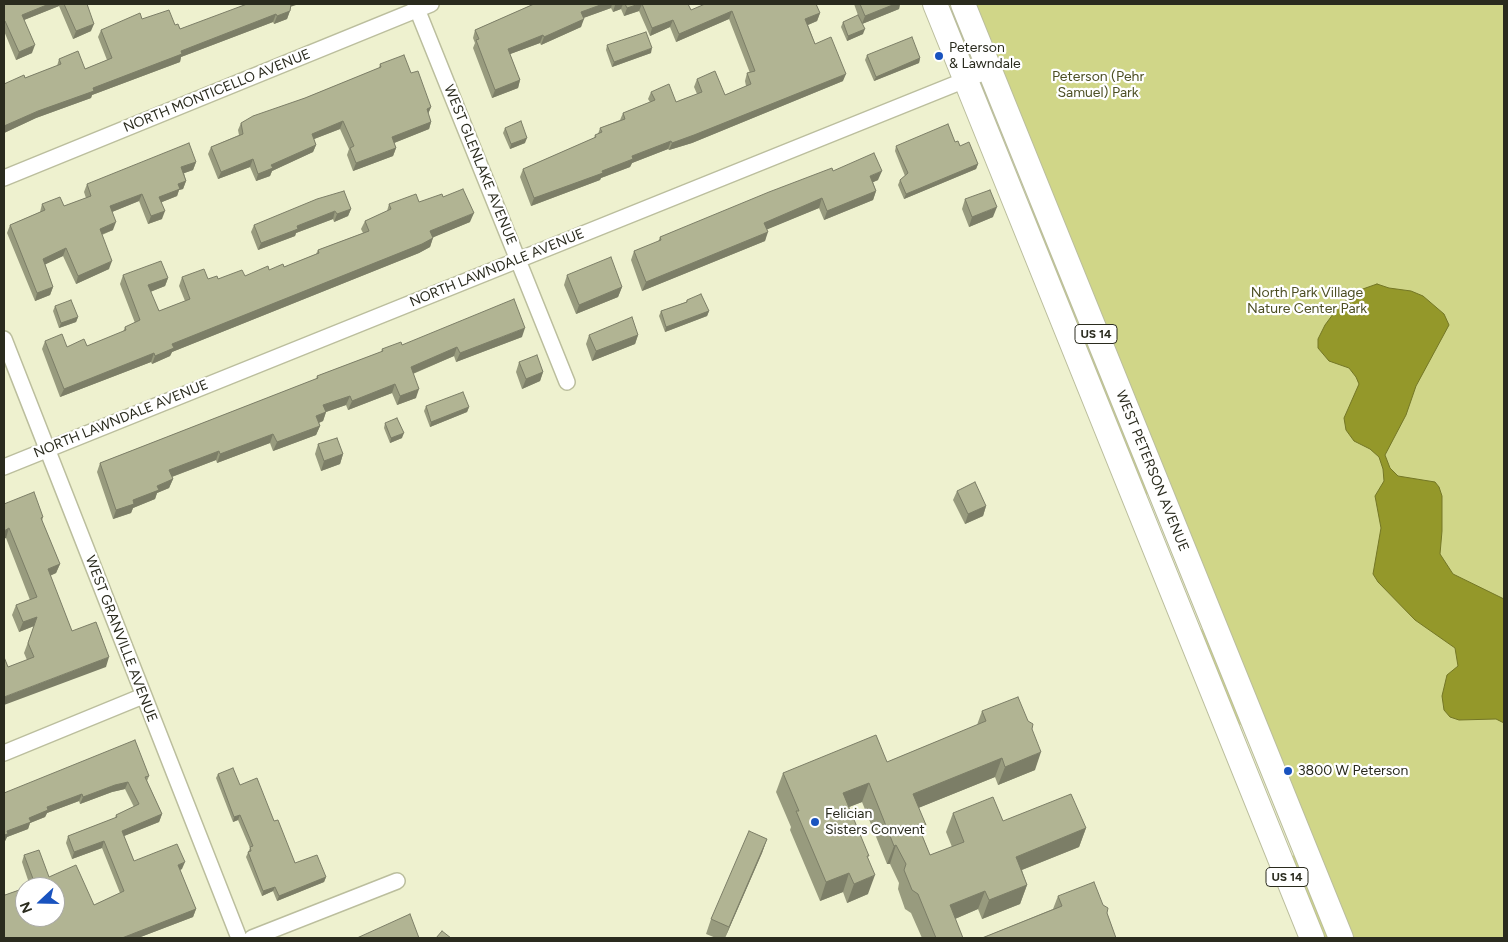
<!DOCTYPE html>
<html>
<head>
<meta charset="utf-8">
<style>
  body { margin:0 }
  #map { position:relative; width:1508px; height:942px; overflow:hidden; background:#eef1cf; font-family:Figtree,sans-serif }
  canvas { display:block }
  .frame { position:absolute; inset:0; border:5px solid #2a2b1e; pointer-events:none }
  .north { position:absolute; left:15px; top:877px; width:50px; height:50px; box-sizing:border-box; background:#fff; border:1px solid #aaaaa5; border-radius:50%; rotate:249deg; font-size:14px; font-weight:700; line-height:20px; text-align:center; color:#2a2b1e }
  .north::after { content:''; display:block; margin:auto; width:18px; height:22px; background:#1953bf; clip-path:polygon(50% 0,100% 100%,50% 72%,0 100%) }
</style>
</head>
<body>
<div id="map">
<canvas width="1508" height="942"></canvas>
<div class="frame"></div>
<div class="north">N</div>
</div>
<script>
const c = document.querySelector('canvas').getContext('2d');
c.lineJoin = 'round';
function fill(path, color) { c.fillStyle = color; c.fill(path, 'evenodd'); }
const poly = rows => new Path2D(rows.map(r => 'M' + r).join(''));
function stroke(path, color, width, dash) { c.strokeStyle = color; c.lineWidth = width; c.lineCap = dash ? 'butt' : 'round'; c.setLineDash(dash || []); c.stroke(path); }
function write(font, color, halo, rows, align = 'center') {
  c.font = font + ' Figtree,sans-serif'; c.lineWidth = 4.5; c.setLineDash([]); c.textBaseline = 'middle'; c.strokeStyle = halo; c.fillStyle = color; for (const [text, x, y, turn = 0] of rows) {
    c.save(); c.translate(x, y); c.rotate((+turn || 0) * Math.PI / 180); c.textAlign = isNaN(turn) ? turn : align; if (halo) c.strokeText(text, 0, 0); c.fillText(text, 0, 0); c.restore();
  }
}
const green = poly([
  [976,4,1504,4,1504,938,1353,938],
  [1030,203,1053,252,1149,490,1147,495,1143,493,1027,204],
  [1202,629,1216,655,1243,722,1241,725,1237,724,1199,630],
  [1294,855,1308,883,1330,938,1322,938,1290,857]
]);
const water = poly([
  [1377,284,1389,288,1411,291,1423,296,1444,314,1449,325,1416,386,1406,415,1385,455,1390,468,1398,476,1435,482,1439,487,1442,496,1442,531,1440,554,1453,574,1504,599,1504,723,1496,719,1459,720,1450,717,1444,710,1442,696,1447,675,1458,666,1455,648,1415,620,1378,582,1373,574,1381,528,1375,496,1384,481,1383,469,1379,457,1370,449,1354,441,1346,430,1344,418,1359,384,1356,377,1349,368,1329,361,1318,348,1318,339,1325,325,1339,306,1360,290,1377,284]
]);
const street = poly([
  [415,4,567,382],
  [4,178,431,4],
  [4,339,239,938],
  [4,467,990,70],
  [4,753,143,696],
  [252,938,397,881]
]);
const primary = poly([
  [935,4,1312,938],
  [963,4,1341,938]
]);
const wall = poly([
  [4,4,87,4,91,31,73,39,59,6,24,20,32,53,16,60,4,31],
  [534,4,688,4,691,10,820,13,817,21,808,25,815,44,843,81,692,143,669,150,668,149,632,163,630,167,601,178,600,180,531,206,520,177,523,169,594,138,595,135,598,134,600,128,620,120,623,113,650,102,648,99,651,92,676,102,697,94,694,87,697,79,725,95,746,86,745,81,747,73,750,73,729,19,676,42,670,27,650,36,639,11,624,16,621,9,613,12,611,8,583,18,581,27,541,45,540,43,510,54,520,80,518,88,492,98,473,48,475,43,473,38,475,30],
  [854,4,900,4,899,9,862,24,863,34,847,41,841,27,843,22,859,18],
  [291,7,287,19,274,24,273,22,181,57,180,62,92,95,91,98,36,118,4,133,4,84,25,78,57,66,59,59,85,69,107,60,98,37,101,30,142,19,175,25,180,29],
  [607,45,651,53,612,67,606,50],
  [867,55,920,58,919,63,874,81,865,60],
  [380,64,411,73,431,107,428,114,431,122,429,129,394,143,396,148,393,156,353,171,347,155,349,149,340,129,314,139,316,145,313,152,272,171,270,176,256,181,250,167,218,179,208,154,211,147,239,135,238,130,241,123,305,98,379,68],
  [505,128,525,143,510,149,503,133],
  [955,142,960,146,978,164,976,169,904,199,898,185,900,180,905,176,895,151,896,146],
  [196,162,193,170,184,173,186,181,183,189,179,190,177,196,162,202,162,219,148,224,139,201,112,212,113,230,102,235,109,269,76,284,63,256,45,264,53,287,50,295,35,301,7,233,10,225,40,212,42,204,64,206,86,198,84,192,87,184],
  [833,171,878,180,873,182,876,191,873,200,824,220,819,208,767,229,765,241,642,291,631,260,634,251,658,242,660,237],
  [443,197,470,222,433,237,430,247,419,253,172,352,170,356,152,364,151,362,60,397,42,349,45,341,67,347,87,346,123,332,125,327,135,323,120,284,123,275,168,278,165,286,150,292,159,311,185,301,179,286,182,277,208,279,218,279,245,276,284,267,316,254,318,250,363,233,361,229,365,221,387,211,389,204,419,202],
  [965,199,993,217,969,227,962,209],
  [351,209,348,216,334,222,333,219,296,233,295,236,258,250,251,232,254,225],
  [567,275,622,287,618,297,576,314,564,285],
  [687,300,709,311,707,316,665,332,659,316,661,311,686,302],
  [55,306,78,317,76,322,59,328,53,311],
  [589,335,638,335,635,344,592,361,586,344],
  [522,337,456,362,454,356,413,374,416,398,397,405,392,393,348,410,346,405,326,412,323,421,319,423,320,426,316,435,273,451,270,443,217,463,216,460,172,477,173,479,169,488,157,493,155,499,133,508,131,513,113,519,97,472,100,463,316,379,317,376,381,352,382,349,402,345],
  [519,362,543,372,540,381,522,389,516,372],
  [426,406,469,407,467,412,430,427,424,411],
  [385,423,402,438,390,443,384,428],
  [318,444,343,454,340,464,321,471,315,454],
  [957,491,986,506,983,516,965,524,953,500],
  [4,504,43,517,42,521,60,564,56,573,50,576,72,631,106,667,8,667,27,660,24,653,34,626,19,632,12,615,16,605,30,600,6,538],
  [982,711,1028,721,1032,729,1035,770,998,785,995,777,918,808,926,825,922,835,930,855,952,847,946,832,953,813,1003,821,1086,828,1079,847,1022,870,1027,885,1020,904,982,919,978,909,955,919,963,938,922,938,911,913,905,909,898,889,899,883,890,864,887,864,862,802,849,807,868,859,868,894,847,903,843,892,820,901,790,830,791,827,776,792,783,773,887,762,977,725],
  [218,774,240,785,274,821,295,863,326,877,324,882,277,901,273,891,262,896,246,857,250,848,238,820,233,822,216,778],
  [149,776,147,781,162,814,159,822,124,836,134,861,182,869,180,870,196,909,193,917,138,938,4,938,5,895,30,886,22,862,24,855,49,877,94,905,120,893,102,848,72,859,66,843,68,836,115,818,116,815,134,807,125,789,112,792,80,804,79,801,47,813,45,817,30,823,28,829,7,837,5,841,4,842,4,793],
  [767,839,762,853,725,938,716,938,706,934,711,919],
  [1058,896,1103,905,1107,913,1116,938,982,938,1053,909]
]);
const shadedWall = poly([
  [49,4,60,4,59,6,19,22,22,15],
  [291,4,299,4,290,7],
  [603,4,612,4,611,8,578,20,581,12],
  [618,4,623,4,621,9,613,12,615,5],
  [639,4,642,4,639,11,624,16,627,8],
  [895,4,900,4,899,9,862,24,865,16],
  [290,11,287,19,274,24,277,16],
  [732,11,729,19,676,42,679,34],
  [820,13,817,21,803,27,805,19],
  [276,14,273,22,181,57,180,62,92,95,91,98,36,118,4,133,4,126,38,111,181,51],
  [584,19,581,27,541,45,544,37],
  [673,20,670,27,650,36,652,28],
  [94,24,91,31,73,39,76,31],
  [865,29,863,34,847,41,848,36],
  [543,35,540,43,505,56,508,49],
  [35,45,32,53,16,60,19,52],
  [652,48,651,53,612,67,614,62],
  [920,58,919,63,874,81,876,77],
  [846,74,843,81,692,143,669,150,672,143],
  [520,80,518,88,492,98,495,90],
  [431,107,428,114,427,109],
  [343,121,340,129,309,141,312,134],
  [431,122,429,129,389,145,392,137],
  [527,138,525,143,510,149,511,144],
  [671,141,668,149,632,163,630,167,601,178,600,180,531,206,534,198,602,171,632,156],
  [316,145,313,152,272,171,270,176,256,181,258,174,271,165],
  [396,148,393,156,353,171,356,163],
  [253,159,250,167,218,179,221,172],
  [196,162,193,170,179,175,181,167],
  [978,164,976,169,904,199,906,194],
  [882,171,878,180,867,185,870,176],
  [186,181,183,189,179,190,177,196,157,204,159,197,178,184],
  [876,191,873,200,824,220,827,211],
  [142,194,139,201,107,214,110,206],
  [822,198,819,208,761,232,764,223],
  [997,207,993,217,969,227,972,217],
  [351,209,348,216,334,222,337,214],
  [165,211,162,219,148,224,151,216],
  [335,211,333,219,296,233,295,236,258,250,261,243,297,226],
  [474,213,470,222,427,240,430,231],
  [116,222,113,230,97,236,100,229],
  [768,232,765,241,642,291,646,282],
  [433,238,430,247,419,253,172,352,170,356,152,364,155,356,172,344],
  [66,248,63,256,40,267,43,259],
  [112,261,109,269,76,284,78,276],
  [168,278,165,286,145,294,148,285],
  [53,287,50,295,35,301,37,293],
  [622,287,618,297,576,314,579,305],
  [709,311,707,316,665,332,666,327],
  [78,317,76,322,59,328,61,323],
  [525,328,522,337,456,362,460,353],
  [638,335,635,344,592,361,596,351],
  [457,347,454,356,407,376,411,367],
  [154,353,151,362,60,397,64,389],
  [543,372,540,381,522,389,526,379],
  [395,384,392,393,348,410,352,401],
  [419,389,416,398,397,405,400,396],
  [350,396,346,405,320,414,323,405],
  [469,407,467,412,430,427,431,422],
  [326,412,323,421,313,425,316,416],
  [320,426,316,435,273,451,277,442],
  [404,433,402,438,390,443,391,438],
  [273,434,270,443,217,463,220,454],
  [219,451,216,460,166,479,169,470],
  [343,454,340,464,321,471,324,461],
  [173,479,169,488,157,493,155,499,133,508,131,513,113,519,116,510,157,486],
  [986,506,983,516,965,524,968,514],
  [9,528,6,538,4,539,4,531],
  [60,564,56,573,44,578,48,569],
  [37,617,34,626,19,632,23,622],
  [109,657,106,667,4,705,4,697],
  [1041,752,1035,770,998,785,1005,767],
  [1002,758,995,777,906,813,913,794],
  [128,782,125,789,112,792,80,804,83,797,115,785],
  [869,783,862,802,836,812,843,793],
  [82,794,79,801,47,813,45,817,30,823,28,829,7,837,5,841,4,842,4,835,7,831,47,807],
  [162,814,159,822,119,838,122,831],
  [240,815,238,820,233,822,234,817],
  [926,825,919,844,919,828],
  [1086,828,1079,847,1009,875,1016,857],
  [767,839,762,853,725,938,729,927],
  [104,841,102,848,72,859,74,852],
  [896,845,890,864,887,864,894,846],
  [185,862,182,869,175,872,178,865],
  [849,873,843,892,820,901,826,882],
  [875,875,868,894,847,903,854,884],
  [326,877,324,882,277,901,279,896],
  [1027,885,1020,904,982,919,989,900],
  [275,887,273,891,262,896,263,891],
  [985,891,978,909,943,924,950,905],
  [196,909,193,917,138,938,122,938]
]);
const building = poly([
  [4,4,49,4,22,15,35,45,19,52,5,21,4,21,4,4],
  [64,4,87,4,94,24,76,31,64,4],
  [247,4,291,4,290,11,277,16,276,14,181,51,182,54,93,88,94,91,38,111,4,126,4,84,24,75,25,78,61,64,59,59,78,51,85,69,112,58,101,30,140,13,142,19,169,10,175,25,178,24,180,29,247,4],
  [534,4,603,4,581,12,584,19,544,37,543,35,508,49,520,80,495,90,476,40,479,39,475,30,534,4],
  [625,4,639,4,627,8,625,4],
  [642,4,688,4,691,10,705,4,816,4,820,13,805,19,815,44,831,37,846,74,694,135,672,143,671,141,632,156,633,159,602,171,603,173,534,198,523,169,596,137,595,135,602,132,600,128,625,119,623,113,655,100,651,92,669,84,676,102,702,92,697,79,715,71,725,95,751,84,747,73,755,71,732,11,679,34,673,20,652,28,642,4],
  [860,4,895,4,865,16,860,4],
  [858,15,865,29,848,36,843,22,858,15],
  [646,32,652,48,614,62,607,45,646,32],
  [912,37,920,58,876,77,867,55,912,37],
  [404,55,411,73,418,71,431,107,427,109,431,122,392,137,396,148,356,163,350,148,354,146,343,121,312,134,316,145,271,165,273,168,258,174,253,159,221,172,211,147,243,134,241,123,253,116,305,98,381,67,380,64,404,55],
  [521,121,527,138,511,144,505,128,521,121],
  [948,124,955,142,958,141,960,146,969,142,978,164,906,194,900,180,908,173,896,146,948,124],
  [189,143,196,162,181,167,186,181,178,184,180,189,159,197,165,211,151,216,142,194,110,206,116,222,100,229,112,261,78,276,66,248,43,259,53,287,37,293,10,225,45,210,42,204,60,197,64,206,91,196,87,184,189,143],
  [874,153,882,171,870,176,876,191,827,211,822,198,764,223,768,232,646,282,634,251,661,240,660,237,769,192,832,168,833,171,874,153],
  [463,189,474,213,430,231,433,238,422,244,172,344,174,348,155,356,154,353,64,389,45,341,62,334,67,347,84,339,87,346,126,330,125,327,140,320,123,275,161,261,168,278,148,285,159,311,190,299,182,277,204,269,208,279,217,276,218,279,242,270,245,276,268,266,269,270,283,264,284,267,319,253,318,250,369,231,365,221,391,209,389,204,416,194,419,202,442,194,443,197,463,189],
  [990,190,997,207,972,217,965,199,990,190],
  [344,191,351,209,337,214,335,211,297,226,298,229,261,243,254,225,317,199,344,191],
  [611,257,622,287,579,305,567,275,611,257],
  [701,294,709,311,666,327,661,311,687,302,687,300,701,294],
  [514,299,525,328,460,353,457,347,411,367,419,389,400,396,395,384,352,401,350,396,323,405,326,412,316,416,320,426,277,442,273,434,220,454,219,451,169,470,173,479,157,486,159,490,133,500,134,504,116,510,100,463,318,378,317,376,383,351,382,349,401,342,402,345,514,299],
  [71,300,78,317,61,323,55,306,71,300],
  [632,317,638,335,596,351,589,335,632,317],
  [537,355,543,372,526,379,519,362,537,355],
  [463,392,469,407,431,422,426,406,463,392],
  [397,418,404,433,391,438,385,423,397,418],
  [337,438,343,454,324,461,318,444,337,438],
  [975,482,986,506,968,514,957,491,975,482],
  [34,492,43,517,41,518,60,564,48,569,72,631,96,622,109,657,4,697,4,657,8,667,34,657,28,643,37,617,23,622,16,605,37,597,9,528,4,531,4,504,34,492],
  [1018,697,1028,721,1033,724,1032,729,1041,752,1005,767,1002,758,913,794,926,825,919,828,930,855,964,842,953,813,993,797,1003,821,1071,794,1086,828,1016,857,1027,885,989,900,985,891,950,905,963,938,936,938,918,894,912,890,904,870,906,864,896,845,894,846,869,783,843,793,869,856,867,856,875,875,854,884,849,873,826,882,796,811,799,811,783,773,876,735,887,762,986,721,982,711,1018,697],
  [135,740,149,776,145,777,162,814,122,831,134,861,177,844,185,862,178,865,196,909,122,938,4,938,4,895,5,895,25,888,25,917,55,917,55,887,26,887,35,884,24,855,39,850,49,877,76,865,94,905,124,891,104,841,74,852,68,836,117,817,116,815,139,804,128,782,115,785,83,797,82,794,47,807,48,810,29,818,31,822,7,831,8,834,4,835,4,793,135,740],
  [233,768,240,785,257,778,274,821,278,820,295,863,317,855,326,877,279,896,275,887,263,891,248,852,251,851,250,847,253,846,240,815,234,817,218,774,233,768],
  [749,831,767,839,729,927,711,919,749,831],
  [1094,882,1103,905,1108,908,1107,913,1116,938,982,938,1062,906,1058,896,1094,882],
  [410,914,419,938,357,938,410,914],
  [442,931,451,938,436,938,442,931]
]);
const markers = [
  [939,56,5,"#1953bf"],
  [1288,771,5,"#1953bf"],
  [815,822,5,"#1953bf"]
];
const shields = [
  [1096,334,42],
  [1287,877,42]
];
const shieldNames = [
  ["US 14",1096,334],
  ["US 14",1287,877]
];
const poiNames = [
  ["Peterson",949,48],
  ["& Lawndale",949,64],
  ["3800 W Peterson",1298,771],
  ["Felician",825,814],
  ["Sisters Convent",825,830]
];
const parkNames = [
  ["Peterson (Pehr",1098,77],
  ["Samuel) Park",1098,93],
  ["North Park Village",1307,293],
  ["Nature Center Park",1307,309]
];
const streetNames = [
  ["NORTH MONTICELLO AVENUE",217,91,-22],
  ["WEST GLENLAKE AVENUE",480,165,68],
  ["NORTH LAWNDALE AVENUE",497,268,-22],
  ["NORTH LAWNDALE AVENUE",121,419,-22],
  ["WEST PETERSON AVENUE",1152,471,68],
  ["WEST GRANVILLE AVENUE",121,639,69]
];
fill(green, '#d0d688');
fill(water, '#94982a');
stroke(water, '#747726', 1);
stroke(street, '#bbbe9d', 18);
stroke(primary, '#bbbe9d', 26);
stroke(street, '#fff', 15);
stroke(primary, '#fff', 24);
fill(wall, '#989b7e');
fill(shadedWall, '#7c7e67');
fill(building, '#b1b493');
stroke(building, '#7c7e67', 1);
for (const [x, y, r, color] of markers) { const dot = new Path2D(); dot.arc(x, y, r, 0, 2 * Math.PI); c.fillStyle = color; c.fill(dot); stroke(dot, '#fff', 2); }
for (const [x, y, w] of shields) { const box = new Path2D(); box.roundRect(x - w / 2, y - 9.5, w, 19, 4); c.fillStyle = '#fff'; c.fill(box); stroke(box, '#2a2b1e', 1); }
write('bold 12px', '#2a2b1e', null, shieldNames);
write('14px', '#2a2b1e', '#fff', poiNames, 'left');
write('14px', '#4d4f24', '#fff', parkNames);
write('14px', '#2a2b1e', '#fff', streetNames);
</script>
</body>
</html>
